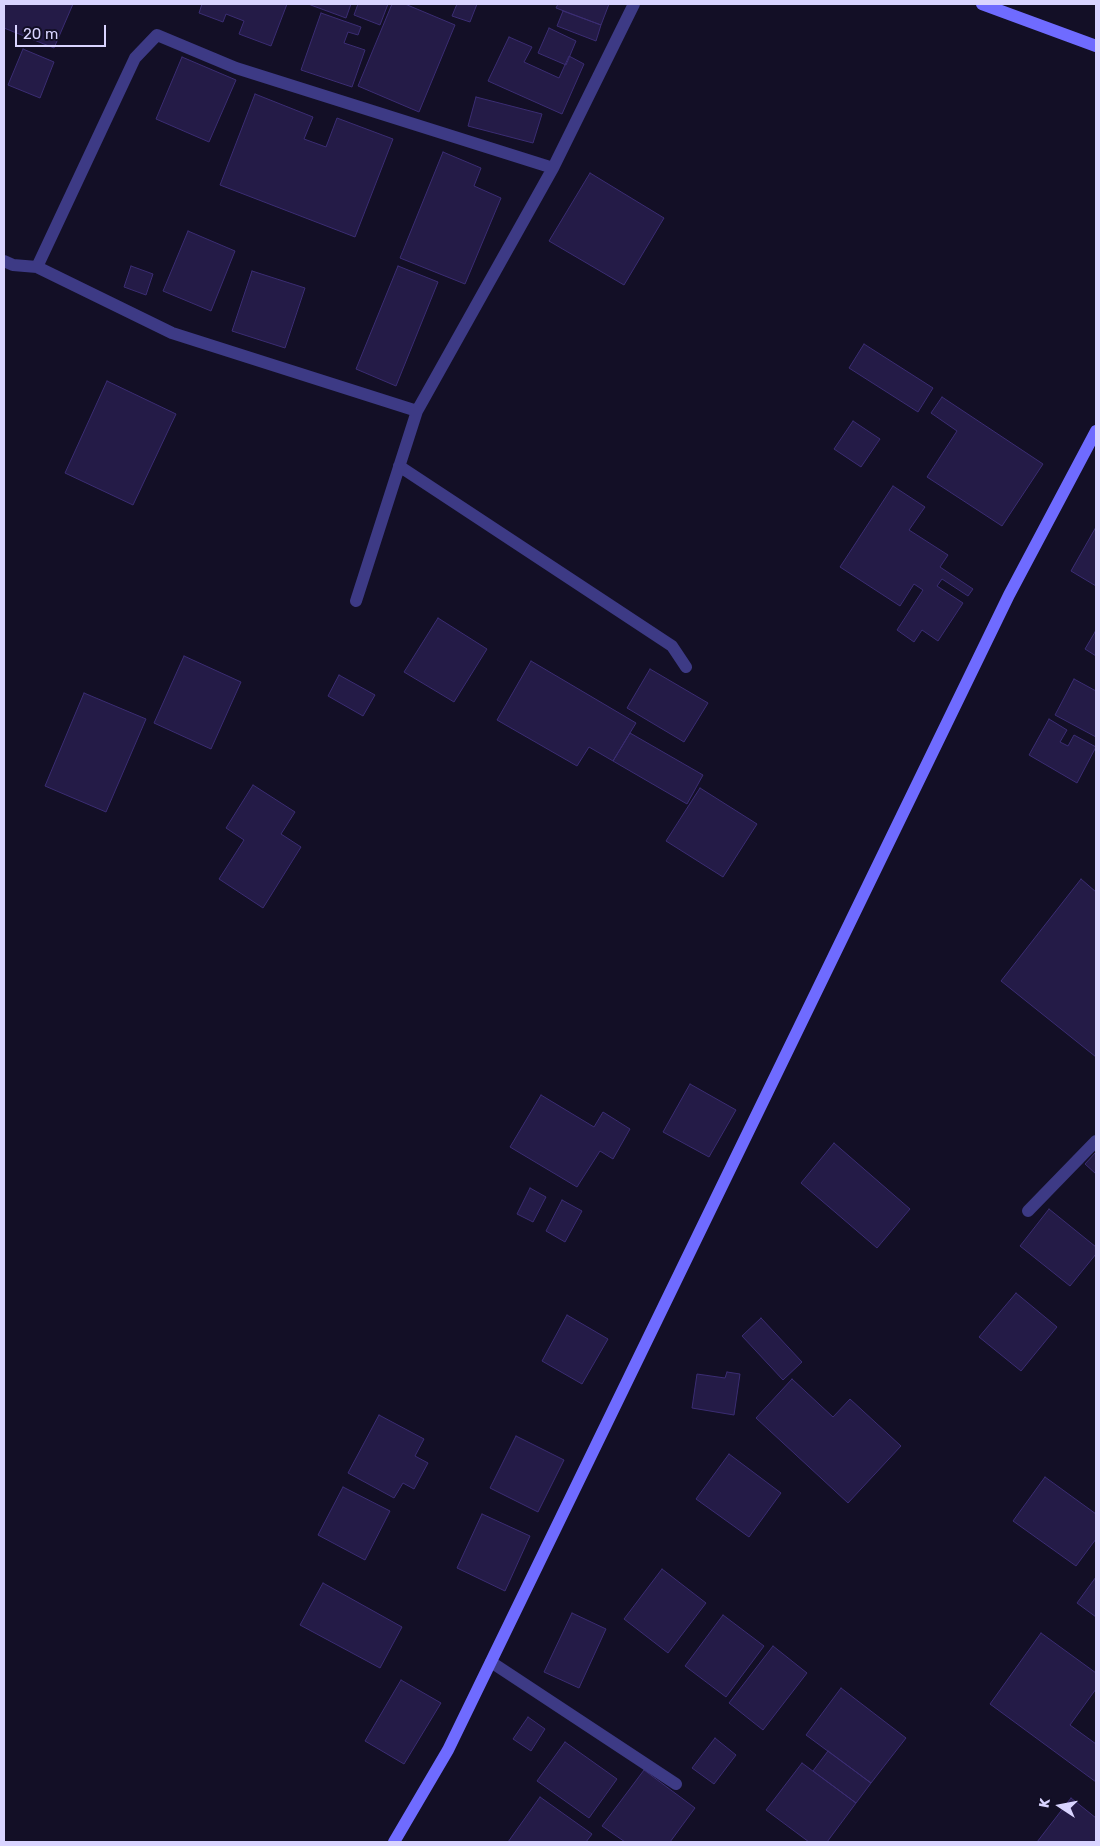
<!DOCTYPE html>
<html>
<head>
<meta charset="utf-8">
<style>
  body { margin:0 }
  #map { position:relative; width:1100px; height:1846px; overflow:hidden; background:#130f26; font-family:Rubik,sans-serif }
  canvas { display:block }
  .frame { position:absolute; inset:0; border:5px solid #d9d4ff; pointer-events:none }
  .north { position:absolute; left:1035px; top:1781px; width:50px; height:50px; -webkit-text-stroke:4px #130f26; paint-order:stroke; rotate:281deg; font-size:14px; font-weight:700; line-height:20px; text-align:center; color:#d9d4ff }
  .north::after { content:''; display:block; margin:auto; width:18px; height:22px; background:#d9d4ff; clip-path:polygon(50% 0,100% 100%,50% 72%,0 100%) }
  .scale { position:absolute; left:15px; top:25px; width:91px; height:22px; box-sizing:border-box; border:2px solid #d9d4ff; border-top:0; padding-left:6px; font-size:15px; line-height:18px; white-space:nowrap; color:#d9d4ff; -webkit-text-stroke:4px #130f26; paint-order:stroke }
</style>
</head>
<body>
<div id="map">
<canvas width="1100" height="1846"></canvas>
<div class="frame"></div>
<div class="north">K</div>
<div class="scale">20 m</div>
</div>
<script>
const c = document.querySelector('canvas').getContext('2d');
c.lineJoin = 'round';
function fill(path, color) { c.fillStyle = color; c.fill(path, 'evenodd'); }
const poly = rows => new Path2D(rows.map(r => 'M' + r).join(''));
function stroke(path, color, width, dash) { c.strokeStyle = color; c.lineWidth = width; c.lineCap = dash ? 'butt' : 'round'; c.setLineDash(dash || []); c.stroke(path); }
const building = poly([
  [4,4,73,4,54,48,4,28,4,4],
  [202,4,287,4,271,46,239,34,244,21,226,14,223,22,199,13,202,4],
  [308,4,351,4,346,18,308,4],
  [358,4,388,4,380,25,354,15,358,4],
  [392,4,405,4,455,25,419,112,358,86,392,4],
  [457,4,477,4,470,22,452,16,457,4],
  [558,4,609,4,601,25,556,8,558,4],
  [563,11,601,25,596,41,557,26,563,11],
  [321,13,361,27,358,35,348,32,344,43,365,50,352,87,301,70,321,13],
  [549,28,576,41,566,65,538,53,549,28],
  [509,37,532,47,524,62,559,78,569,56,584,64,562,114,488,81,509,37],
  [23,49,54,62,40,98,8,85,23,49],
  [182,57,236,80,209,142,156,119,182,57],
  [255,94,313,117,304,139,326,147,337,118,393,139,355,237,220,185,255,94],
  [476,97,542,114,533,143,468,126,476,97],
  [443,152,481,168,474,186,501,198,465,284,400,258,443,152],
  [590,173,664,218,624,285,549,241,590,173],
  [188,231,235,251,211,311,163,291,188,231],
  [131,266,153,274,146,295,124,287,131,266],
  [398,266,438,282,396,386,356,369,398,266],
  [252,271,305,288,285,348,232,331,252,271],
  [864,344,933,388,918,412,849,368,864,344],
  [107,381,176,414,133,505,65,473,107,381],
  [942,397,1043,464,1002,526,927,477,957,431,931,413,942,397],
  [853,421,880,439,861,467,834,449,853,421],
  [893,486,925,507,909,530,948,555,940,567,973,589,968,596,942,579,937,586,963,603,938,641,922,630,914,642,897,630,923,590,914,584,900,606,840,567,893,486],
  [1096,527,1096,586,1071,571,1096,527],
  [438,618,487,649,454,702,404,672,438,618],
  [1095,632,1096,633,1096,656,1085,649,1095,632],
  [184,656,241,682,211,749,154,723,184,656],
  [531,661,636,723,613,761,589,747,577,766,497,720,531,661],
  [650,669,708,703,684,742,627,708,650,669],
  [339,675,375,695,363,716,328,696,339,675],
  [1074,679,1096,691,1096,737,1055,715,1074,679],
  [84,693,146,719,106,812,45,786,84,693],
  [1049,719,1067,730,1060,742,1068,746,1074,735,1096,747,1077,783,1029,755,1049,719],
  [630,733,703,775,687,804,613,761,630,733],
  [253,785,295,812,281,834,301,847,263,908,219,879,244,840,226,828,253,785],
  [700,788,757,824,723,877,666,841,700,788],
  [1081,879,1096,892,1096,1057,1001,981,1081,879],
  [690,1084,736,1110,709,1157,663,1132,690,1084],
  [541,1095,594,1127,603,1112,630,1129,613,1159,600,1151,577,1187,510,1147,541,1095],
  [834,1143,910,1209,877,1248,801,1183,834,1143],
  [1096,1152,1096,1174,1085,1164,1096,1152],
  [530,1188,546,1197,533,1222,517,1214,530,1188],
  [562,1200,582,1211,565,1242,546,1231,562,1200],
  [1049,1209,1096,1247,1096,1254,1070,1286,1020,1246,1049,1209],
  [1016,1293,1057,1327,1021,1371,979,1337,1016,1293],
  [567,1315,608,1339,582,1384,542,1361,567,1315],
  [761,1318,802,1362,783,1380,742,1336,761,1318],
  [727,1372,740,1374,734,1415,692,1408,697,1374,725,1378,727,1372],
  [792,1379,833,1417,850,1399,901,1446,848,1503,756,1418,792,1379],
  [379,1415,424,1439,415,1456,428,1463,414,1489,403,1483,394,1498,348,1473,379,1415],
  [516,1436,564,1460,538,1512,490,1488,516,1436],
  [729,1454,781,1493,749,1537,696,1499,729,1454],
  [1045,1477,1096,1514,1096,1539,1076,1566,1013,1521,1045,1477],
  [343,1487,390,1511,365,1560,318,1535,343,1487],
  [482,1514,530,1536,505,1591,457,1568,482,1514],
  [662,1569,706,1603,668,1653,624,1619,662,1569],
  [1096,1577,1096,1617,1077,1603,1096,1577],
  [323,1583,402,1627,380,1668,300,1625,323,1583],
  [572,1613,606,1629,579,1688,544,1672,572,1613],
  [723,1615,764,1646,726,1697,685,1666,723,1615],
  [1041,1633,1096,1673,1096,1689,1070,1725,1096,1744,1096,1782,990,1704,1041,1633],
  [773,1646,807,1673,763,1730,729,1703,773,1646],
  [401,1680,441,1703,404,1764,365,1741,401,1680],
  [841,1688,906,1738,871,1783,806,1735,841,1688],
  [528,1717,545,1729,531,1751,513,1739,528,1717],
  [715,1738,736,1755,714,1784,692,1768,715,1738],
  [565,1742,617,1779,589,1818,537,1781,565,1742],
  [828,1751,871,1783,856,1803,813,1771,828,1751],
  [802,1763,856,1803,827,1842,809,1842,766,1810,802,1763],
  [644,1770,695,1808,670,1842,625,1842,602,1826,644,1770],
  [540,1797,592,1834,586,1842,508,1842,540,1797],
  [1071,1798,1096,1818,1096,1842,1037,1842,1071,1798]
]);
const street = poly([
  [4,261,13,265,37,267,172,333,417,411],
  [37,267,135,58,157,35,236,68,553,168],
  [399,466,672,646,686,667],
  [356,601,417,411,553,168,634,4],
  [1028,1211,1096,1141],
  [491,1662,676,1784]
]);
const secondary = poly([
  [982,4,1096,46],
  [394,1842,448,1750,1009,595,1096,431]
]);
fill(building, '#241b47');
stroke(building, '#3b2d73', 1);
stroke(street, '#3d3a85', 12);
stroke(secondary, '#6f6bff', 12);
</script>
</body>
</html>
